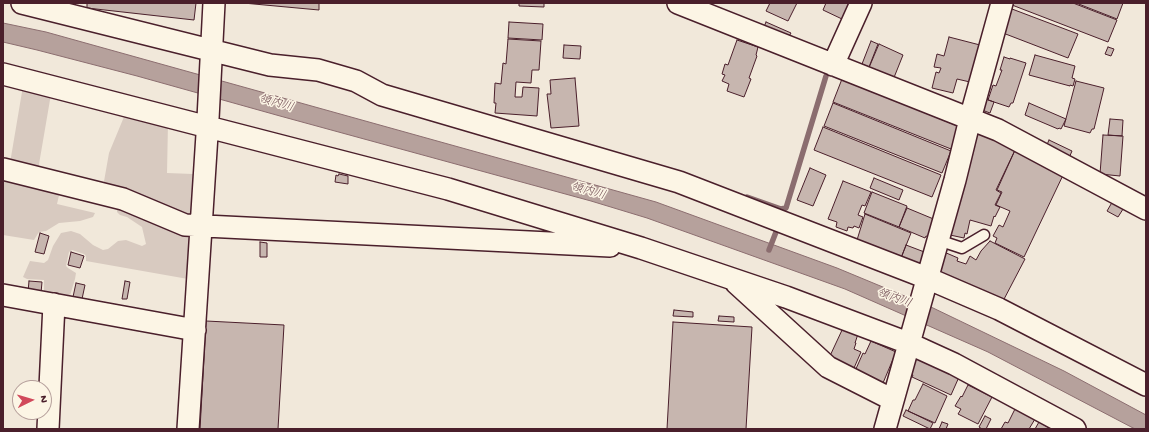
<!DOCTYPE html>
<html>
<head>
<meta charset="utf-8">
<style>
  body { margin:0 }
  #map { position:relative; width:1149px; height:432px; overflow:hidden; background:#f1e8da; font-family:"Gochi Hand",sans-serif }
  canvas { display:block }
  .frame { position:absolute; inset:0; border:4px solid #4a1f2b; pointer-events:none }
  .north { position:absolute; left:12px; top:380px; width:40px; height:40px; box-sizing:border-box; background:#fcf5e5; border:1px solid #b59f9b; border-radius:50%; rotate:85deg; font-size:11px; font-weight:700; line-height:16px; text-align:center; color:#4a1f2b }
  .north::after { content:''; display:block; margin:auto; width:14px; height:18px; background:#d1495b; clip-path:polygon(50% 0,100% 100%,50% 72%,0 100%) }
</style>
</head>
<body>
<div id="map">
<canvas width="1149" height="432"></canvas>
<div class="frame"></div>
<div class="north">N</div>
</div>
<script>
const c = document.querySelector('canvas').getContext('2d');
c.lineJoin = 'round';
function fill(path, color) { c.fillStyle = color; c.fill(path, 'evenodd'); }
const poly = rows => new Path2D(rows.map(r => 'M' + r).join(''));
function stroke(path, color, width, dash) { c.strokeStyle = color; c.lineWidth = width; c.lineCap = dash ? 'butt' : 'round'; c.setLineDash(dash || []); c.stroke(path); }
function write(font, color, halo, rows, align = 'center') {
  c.font = font + ' "Gochi Hand","Klee One",sans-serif'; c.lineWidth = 3; c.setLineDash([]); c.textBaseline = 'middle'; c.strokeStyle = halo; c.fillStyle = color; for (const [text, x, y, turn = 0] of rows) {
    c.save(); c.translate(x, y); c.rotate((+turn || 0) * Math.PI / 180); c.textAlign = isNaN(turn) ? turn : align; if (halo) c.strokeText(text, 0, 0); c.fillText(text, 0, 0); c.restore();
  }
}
const green = poly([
  [23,86,51,94,38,170,10,163],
  [126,112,168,123,167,173,193,174,191,214,185,219,103,187,109,153],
  [3,178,60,191,57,204,95,213,93,217,80,221,59,223,46,231,39,232,34,240,3,235],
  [117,207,184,233,188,236,190,242,188,279,86,261,86,256,84,254,72,250,69,252,66,266,68,268,76,273,75,279,69,299,44,293,44,280,27,279,23,277,30,261,44,263,48,260,53,246,61,233,71,231,80,234,93,245,103,250,108,249,118,241,126,240,142,246,146,244,142,227,127,217,120,215,117,212]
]);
const water = poly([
  [3,23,46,32,656,202,837,268,931,307,1064,371,1146,415,1146,429,1135,429,988,352,845,289,647,218,591,201,280,116,137,76,37,50,3,42,3,23]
]);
const stream = poly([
  [747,197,781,209,786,208,826,76],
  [769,250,776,232]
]);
const building = poly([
  [87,3,196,3,194,20,87,8,87,3],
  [243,3,319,3,319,10,243,3],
  [519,3,544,3,544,7,519,6,519,3],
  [770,3,797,3,788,21,766,11,770,3],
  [826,3,849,3,842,19,823,10,826,3],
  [1013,3,1073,3,1117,20,1108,42,1012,5,1013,3],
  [1076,3,1123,3,1117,19,1076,3],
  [1012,9,1078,34,1068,58,1003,33,1012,9],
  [509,22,543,24,542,40,508,38,509,22],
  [766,22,791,33,788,38,764,27,766,22],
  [949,37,980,45,970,82,957,79,953,93,932,88,936,72,939,73,941,68,934,67,937,54,944,56,949,37],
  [508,39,541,41,539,70,532,70,531,83,516,82,515,97,522,97,523,87,539,88,537,116,495,113,496,103,494,103,495,83,501,84,503,63,506,64,508,39],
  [737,40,758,47,756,55,757,56,749,78,751,79,744,97,727,91,729,84,722,81,725,75,722,74,725,64,728,65,737,40],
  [871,41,878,44,869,67,862,64,871,41],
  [879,44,903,55,893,80,868,70,879,44],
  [564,45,581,46,580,59,563,58,564,45],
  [1108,47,1114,49,1111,56,1105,54,1108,47],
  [1035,55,1075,66,1072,78,1075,79,1073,86,1070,85,1070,86,1029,75,1035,55],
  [1004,57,1010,59,1010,58,1026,63,1013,103,1011,103,1009,107,988,100,993,85,996,86,1002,70,1000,70,1004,57],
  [575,78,579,126,551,128,547,94,551,94,550,80,575,78],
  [842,79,960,127,951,149,833,102,842,79],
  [1076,81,1104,88,1094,129,1092,129,1090,133,1064,126,1076,81],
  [986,99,994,102,990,113,982,110,986,99],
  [833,103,951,151,942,173,824,126,833,103],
  [1029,103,1066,119,1061,129,1059,128,1058,129,1025,115,1029,103],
  [1110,119,1123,120,1122,136,1108,135,1110,119],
  [823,127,941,175,932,197,814,150,823,127],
  [981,132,1016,148,996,190,1001,193,995,205,1000,207,995,217,994,216,991,226,970,220,967,234,965,233,964,238,950,235,975,136,981,132],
  [1103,135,1123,136,1120,176,1100,174,1103,135],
  [1049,140,1072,151,1069,158,1046,147,1049,140],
  [1016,148,1065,171,1024,257,995,243,997,238,993,236,999,225,1003,227,1010,211,996,205,1002,192,997,190,1016,148],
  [810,168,826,175,813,206,797,200,810,168],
  [339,174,348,176,348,184,335,182,336,175,338,176,339,174],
  [874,178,903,190,899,200,870,188,874,178],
  [843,181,871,192,865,206,862,205,858,215,863,217,859,228,854,226,853,228,848,227,847,231,836,227,837,222,828,219,843,181],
  [872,192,907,206,899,227,864,213,872,192],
  [1114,199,1125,206,1118,217,1107,211,1114,199],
  [907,208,936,220,929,237,926,236,925,238,899,227,907,208],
  [865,214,911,233,901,258,857,240,865,214],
  [40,233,49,236,44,254,35,252,40,233],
  [990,241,1025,259,1002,303,938,271,944,252,958,258,957,261,966,264,970,256,976,260,981,251,990,241],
  [260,242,267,243,267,257,260,257,260,242],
  [906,245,927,253,921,266,901,258,906,245],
  [71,252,84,256,80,268,68,265,71,252],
  [29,281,42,282,41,293,28,292,29,281],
  [125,281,130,282,127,299,122,299,125,281],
  [76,283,85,285,82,299,73,297,76,283],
  [674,310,693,312,693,317,673,316,674,310],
  [719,316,734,317,734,322,718,321,719,316],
  [206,321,284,325,278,429,200,429,206,321],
  [673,322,752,327,746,429,667,429,673,322],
  [843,328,858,334,855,343,856,343,854,349,861,352,854,368,829,358,843,328],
  [871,341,896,352,883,383,855,371,863,353,865,354,871,341],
  [916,358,959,377,951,395,912,377,913,375,909,373,916,358],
  [923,384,947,396,935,423,908,411,913,400,915,400,923,384],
  [968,385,992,397,978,424,958,414,961,409,955,406,961,396,962,397,968,385],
  [1015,409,1035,419,1029,429,1001,429,1005,422,1008,423,1015,409],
  [906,410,933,423,930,429,903,416,906,410],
  [985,416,991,419,986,429,982,429,979,427,985,416],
  [942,422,948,424,946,429,939,429,942,422],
  [1039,422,1051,429,1035,429,1039,422]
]);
const service = poly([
  [938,240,962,248,984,235]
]);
const minor = poly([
  [22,3,270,65,318,70,356,81,382,95,679,182,927,278,999,309,1146,385],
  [678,3,998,130,1146,209],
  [833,65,861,3],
  [3,74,448,189,641,248,786,297,908,343,954,364,1075,429],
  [3,169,123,199,185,225,610,246],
  [736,283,828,367,893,400],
  [3,295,195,330],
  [48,429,54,304],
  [188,429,208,119,214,3],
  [885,429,955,180,970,119,1002,3]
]);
const waterNames = [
  ["領内川",276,104,16],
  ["領内川",588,192,16],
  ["領内川",894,299,20]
];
fill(green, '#d8cac0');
fill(water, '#b6a19c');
stroke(water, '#8b6d6f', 1);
stroke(stream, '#8b6d6f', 5.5);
fill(building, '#c7b6af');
stroke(building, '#4a1f2b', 1);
stroke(service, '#4a1f2b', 13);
stroke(minor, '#4a1f2b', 24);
stroke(service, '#fcf5e5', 10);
stroke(minor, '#fcf5e5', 21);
write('italic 12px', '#704c53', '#fcf5e5', waterNames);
</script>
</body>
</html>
